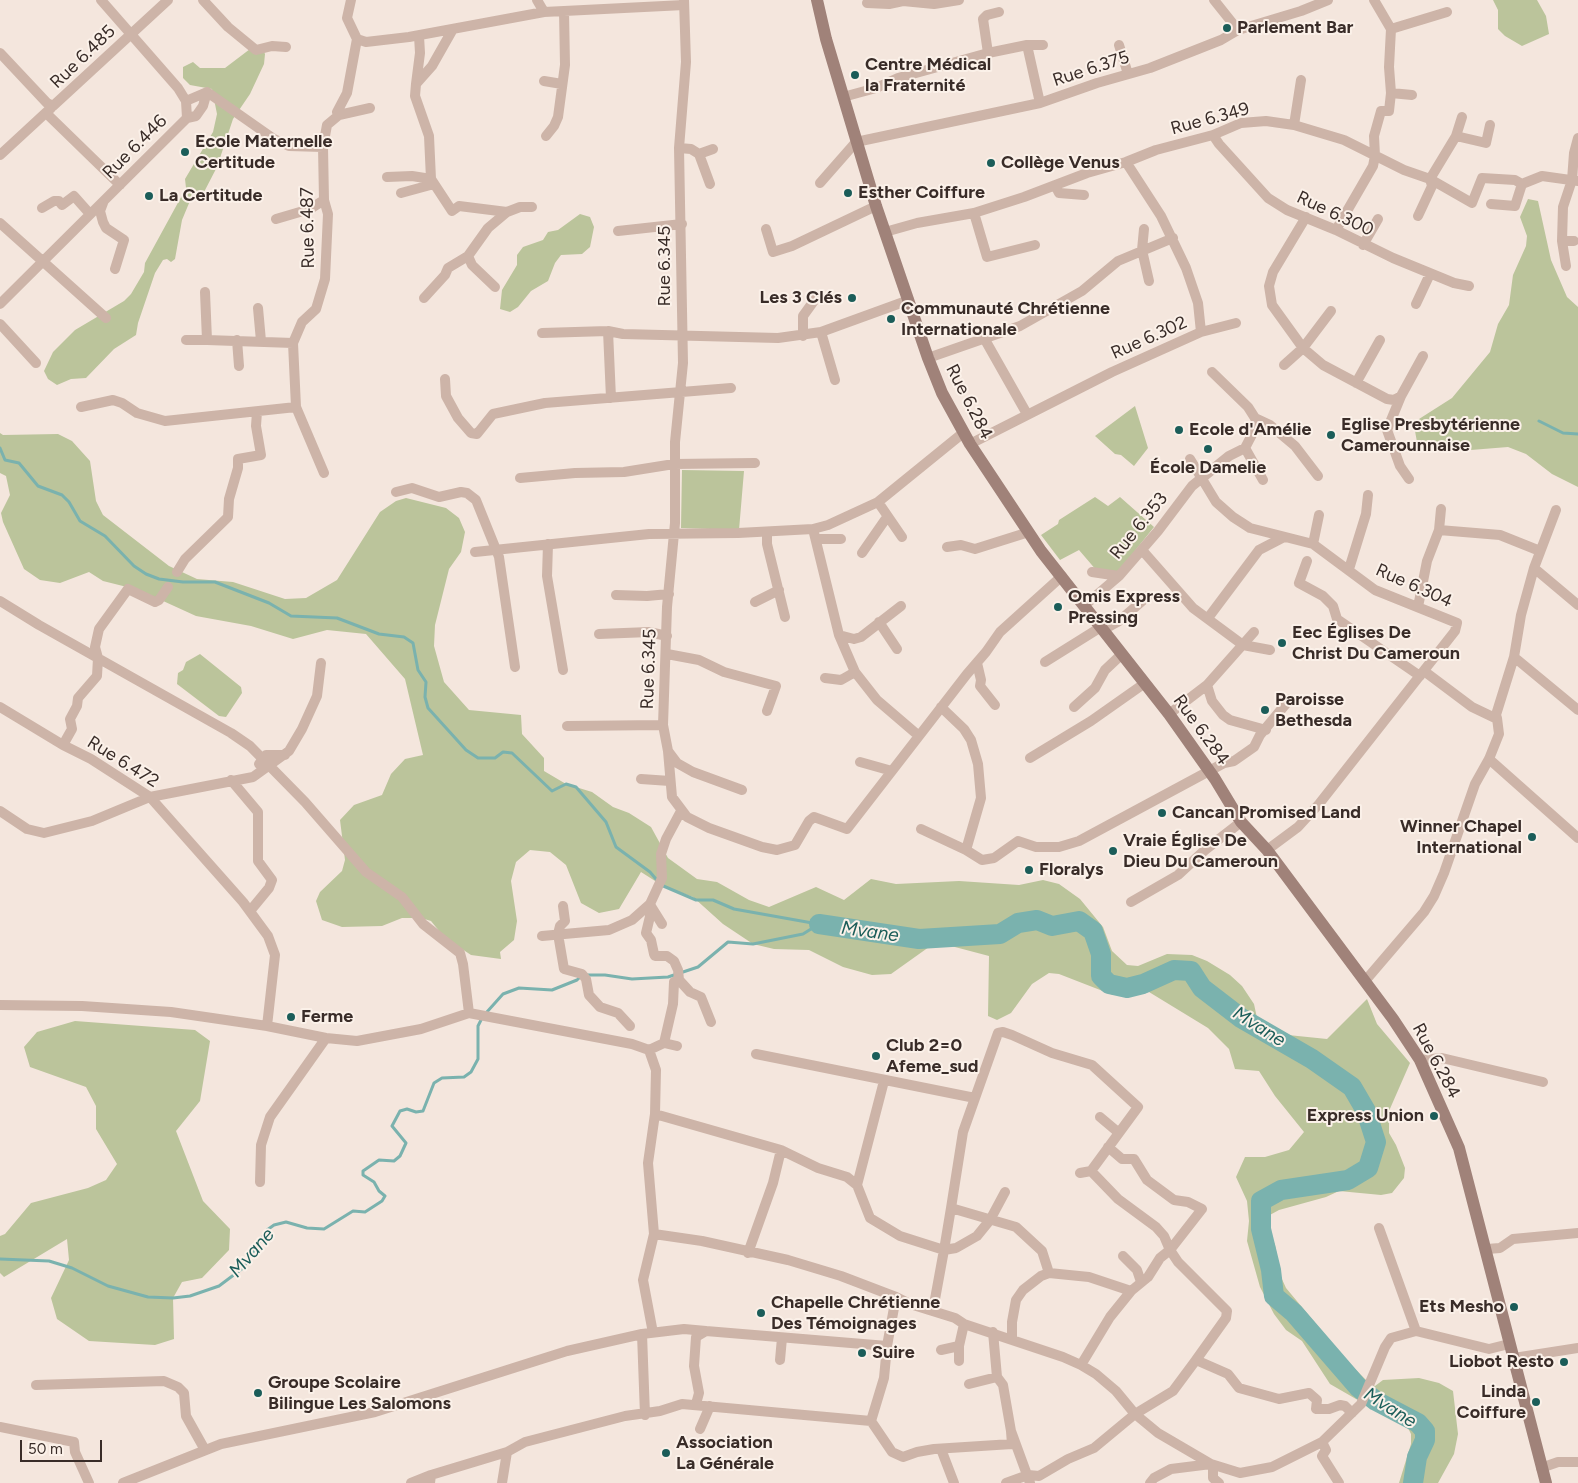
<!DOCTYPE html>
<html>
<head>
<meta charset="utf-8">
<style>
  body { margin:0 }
  #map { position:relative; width:1578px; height:1483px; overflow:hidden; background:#f4e6dd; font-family:Figtree,sans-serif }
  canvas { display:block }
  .scale { position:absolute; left:20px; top:1440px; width:82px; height:22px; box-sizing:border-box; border:2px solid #392c28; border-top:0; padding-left:6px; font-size:15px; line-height:18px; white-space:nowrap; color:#392c28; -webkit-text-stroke:4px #fbf1e9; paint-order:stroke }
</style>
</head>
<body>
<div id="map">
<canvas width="1578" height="1483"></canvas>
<div class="scale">50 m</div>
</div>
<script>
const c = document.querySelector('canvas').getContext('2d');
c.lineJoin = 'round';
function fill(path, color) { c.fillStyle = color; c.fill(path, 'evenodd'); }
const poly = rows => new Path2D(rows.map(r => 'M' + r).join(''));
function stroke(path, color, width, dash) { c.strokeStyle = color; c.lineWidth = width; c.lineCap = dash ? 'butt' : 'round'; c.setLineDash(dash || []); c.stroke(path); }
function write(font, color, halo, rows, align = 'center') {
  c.font = font + ' Figtree,sans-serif'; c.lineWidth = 4; c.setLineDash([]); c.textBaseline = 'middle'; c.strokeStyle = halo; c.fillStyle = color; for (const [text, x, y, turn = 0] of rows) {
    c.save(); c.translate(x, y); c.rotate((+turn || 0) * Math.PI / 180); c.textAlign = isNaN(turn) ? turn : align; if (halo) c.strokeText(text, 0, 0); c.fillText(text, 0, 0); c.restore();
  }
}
const green = poly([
  [1493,0,1537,0,1546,16,1549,34,1522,46,1505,36,1498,29,1498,10],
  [254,46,263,50,265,54,264,64,250,94,233,119,217,167,203,194,192,196,182,220,175,259,171,262,167,259,163,260,155,273,138,323,136,335,114,349,86,378,71,379,57,385,48,379,44,371,53,352,75,330,124,301,131,294,144,272,145,263,186,188,185,179,213,132,217,114,212,89,190,85,183,78,183,67,193,62,200,68,225,68],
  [1528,199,1538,201,1551,260,1567,297,1578,307,1578,487,1552,474,1526,454,1508,447,1446,452,1425,448,1417,442,1415,431,1419,419,1452,398,1490,352,1498,324,1509,305,1513,275,1526,246,1527,236,1520,217],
  [580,214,590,217,594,227,590,247,582,254,561,255,555,263,548,281,531,291,518,307,510,312,500,309,502,290,517,265,517,255,523,247,543,240,548,232,558,230],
  [1135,406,1148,448,1134,466,1121,455,1115,454,1095,436],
  [0,433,3,435,58,434,72,441,90,461,96,501,103,515,169,566,197,579,233,582,285,599,306,598,337,580,380,512,396,501,406,498,446,508,459,518,465,532,461,552,449,569,435,625,434,646,444,682,469,710,521,715,522,734,544,758,544,771,566,784,592,792,613,807,629,813,651,827,668,858,697,879,717,882,749,900,769,907,816,887,844,900,871,879,896,884,959,881,1019,885,1043,880,1059,884,1080,899,1103,927,1112,951,1127,965,1138,966,1167,954,1192,955,1207,961,1230,975,1242,986,1254,1004,1257,1018,1264,1026,1288,1035,1327,1039,1367,999,1377,1024,1410,1063,1389,1111,1389,1133,1396,1145,1405,1168,1404,1178,1392,1193,1381,1195,1339,1191,1326,1197,1279,1210,1268,1216,1267,1224,1275,1245,1281,1277,1286,1288,1347,1361,1368,1382,1375,1386,1383,1380,1419,1378,1439,1383,1453,1391,1458,1434,1454,1454,1438,1483,1399,1483,1411,1444,1411,1434,1407,1426,1401,1419,1356,1399,1330,1384,1302,1341,1286,1330,1274,1314,1260,1287,1247,1241,1249,1221,1247,1201,1236,1177,1245,1157,1265,1157,1289,1150,1304,1132,1275,1096,1259,1071,1235,1069,1229,1049,1208,1028,1149,992,1113,995,1059,974,1049,973,1032,984,1011,1013,997,1020,988,1016,989,956,936,942,891,974,872,975,843,967,809,950,774,949,753,944,723,924,693,897,663,886,641,872,619,909,599,913,581,903,566,865,550,852,530,850,516,862,511,881,517,921,514,940,500,952,501,959,471,955,444,937,431,921,421,918,402,918,382,926,342,927,322,920,316,901,320,892,342,871,345,860,340,820,354,805,382,795,391,774,405,759,423,755,405,679,366,634,327,630,293,639,251,626,196,616,139,590,103,581,89,572,60,583,40,580,24,569,3,522,1,513,10,495,6,476,0,473],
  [682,470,744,471,739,530,681,528],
  [1095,497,1108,506,1120,497,1154,527,1118,572,1103,578,1079,550,1060,560,1041,535,1058,524,1059,520],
  [200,654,241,687,242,693,226,717,219,716,177,684,178,673,183,670,186,662],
  [75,1021,195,1030,210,1041,200,1101,176,1131,203,1201,230,1229,229,1250,202,1278,182,1282,173,1298,174,1339,155,1345,89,1341,57,1319,51,1298,69,1260,67,1239,4,1277,0,1273,0,1236,5,1234,31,1203,88,1188,106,1180,117,1164,96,1129,96,1106,86,1087,30,1067,24,1047,37,1032]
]);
const stream = poly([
  [1539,421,1563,433,1578,434],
  [0,448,5,460,19,463,38,486,62,495,69,502,80,521,105,536,134,566,146,574,159,579,183,582,215,582,269,603,291,616,337,618,379,634,404,637,413,643,418,670,426,682,425,697,428,708,466,750,478,758,495,758,503,752,512,753,552,791,566,784,576,787,606,822,616,847,650,872,661,885,696,900,713,900,734,909,818,924],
  [587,975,605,975,632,979,668,977,698,967,728,942,753,944,803,934,819,924],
  [486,1013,503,994,519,988,552,990,577,980,581,976],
  [0,1259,49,1261,72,1268,108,1286,148,1297,173,1298,190,1296,219,1286,243,1268,267,1230,274,1225,286,1222,307,1228,324,1229,353,1211,365,1212,382,1201,385,1196,379,1191,374,1182,363,1175,363,1171,379,1160,394,1161,400,1156,406,1143,392,1126,400,1111,407,1109,416,1112,423,1111,434,1083,442,1078,464,1077,471,1072,478,1059,478,1026,482,1018]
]);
const river = poly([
  [819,924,919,939,1000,934,1018,923,1037,920,1052,926,1079,921,1093,931,1101,954,1101,976,1109,984,1127,988,1143,984,1174,970,1191,971,1202,988,1241,1018,1312,1059,1352,1087,1366,1111,1376,1142,1368,1168,1348,1180,1281,1190,1261,1201,1261,1229,1271,1270,1274,1296,1294,1313,1358,1387,1376,1401,1418,1423,1425,1431,1425,1440,1417,1457,1413,1483]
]);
const street = poly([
  [203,0,228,27,256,50,272,46,286,47],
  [351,0,347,18,357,39,366,42,409,37,544,12,684,5],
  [537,0,544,12],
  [684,0,686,62,679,148,683,363,675,442,675,523,667,607,663,725,668,751,672,797,687,817,709,828,762,847,777,850,795,845,809,821,814,817,847,829,967,674,986,652,1000,632,1062,576],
  [1214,0,1238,30],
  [867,3,889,4,903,1,934,4,959,0],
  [1391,29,1447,12],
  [1027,45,1043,45],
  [1119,45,1128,74],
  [0,53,47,103,53,106,168,0],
  [988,53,983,19,987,15,999,12],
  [544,81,562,84],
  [416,84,420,53,419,36],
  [1391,93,1412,95],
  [843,97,876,88,898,78,988,53,1027,45,1040,103],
  [186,101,207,92,274,139,289,146,323,147],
  [46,113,120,185],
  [339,115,370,108],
  [187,118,196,116,203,106,207,92],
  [1294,125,1301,80],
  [1213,135,1219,144,1268,198,1287,210,1336,230,1393,258,1454,283,1469,286],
  [546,136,554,126,558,117,565,65,564,11],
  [1456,136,1486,143,1490,125],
  [679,148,691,149,699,154,710,184],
  [699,154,713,149],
  [0,155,51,108],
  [387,177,412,176,431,179],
  [820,183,856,142,1040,103,1097,83,1150,68,1221,40,1238,30,1301,11,1328,0],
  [1055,185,1059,193,1084,195],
  [401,193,434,184],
  [103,203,100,211,103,222,106,228,124,240,115,269],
  [1491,204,1515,206,1522,184],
  [42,208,54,201,59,201,62,205,74,196,90,214],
  [507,212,520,207,532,207],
  [974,213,987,257,1035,245],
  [1418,216,1432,186,1430,179,1456,136,1462,117],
  [1306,217,1273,272,1269,286,1272,305,1303,348,1323,365,1387,399,1394,400,1401,396,1387,430,1400,466,1409,479],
  [276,219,310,209,324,200],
  [0,223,106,318],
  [766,229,773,252,792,246,876,206],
  [1144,229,1142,250,1149,281],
  [1336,230,1373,166,1375,156,1374,136,1381,111,1389,111,1391,93,1389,67,1391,29,1374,0],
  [618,231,682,224],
  [885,232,917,223,974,213,1024,197,1087,173,1126,162,1156,150,1213,135,1241,123,1266,121,1294,125,1344,140,1404,170,1430,179,1472,203,1482,178,1515,180,1522,184,1542,176,1578,181],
  [1562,241,1574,241],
  [1363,245,1378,219],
  [468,256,472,265,495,287],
  [1566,266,1562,241,1563,207,1572,180,1574,153,1578,138],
  [205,292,207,340,293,343],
  [424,298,445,275,448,268,468,256,488,228,507,212,459,206,452,211,431,179,429,136,415,96,416,84,432,66,453,29],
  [0,304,187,118,186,101,178,88,101,0],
  [1416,304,1430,274],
  [258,308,261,341],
  [0,324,36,363],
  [608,331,611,398],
  [821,332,835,380],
  [1201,332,1236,323],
  [542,333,608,331,623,334,778,338,821,332,909,300],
  [803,336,803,316,816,298],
  [984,338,1027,414],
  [186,340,207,340],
  [237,340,239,366],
  [928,358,1020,326,1082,291,1118,261,1173,238],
  [1284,365,1303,348,1331,311],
  [1212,372,1248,407,1255,418,1270,425,1295,446,1318,476],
  [445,379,446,396,458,418,471,433,477,434,493,414,545,403,731,388],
  [1356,383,1380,340],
  [1401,396,1423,356],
  [81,407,113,400,122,403,137,413,165,421,296,407],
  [970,444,1112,372,1201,332,1198,303,1186,268,1161,216,1126,162],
  [1245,448,1263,480],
  [1190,459,1216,502,1233,517,1250,528,1313,544],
  [324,473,296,407,293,343,302,322,316,309,325,279,328,214,324,200,323,147,327,125,339,115,337,112,347,93,357,39],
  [520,478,575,473,624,472,674,464,755,463],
  [396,492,412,488,439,497,461,492,467,493,476,500,499,557,515,667],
  [878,502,902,537],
  [1556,510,1534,568,1578,605],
  [813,529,839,635,854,639,861,637,901,606],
  [1439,530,1500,535,1540,551],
  [767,532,767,544,785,617],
  [816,539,841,539],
  [548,544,547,576,563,670],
  [947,547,961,545,975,549,1029,532],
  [1142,550,1193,608,1243,645,1270,650],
  [475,552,649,534,738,533,813,529,828,525,878,502,963,433],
  [862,553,887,517],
  [1307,561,1299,583,1323,596,1333,606,1337,619,1420,676],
  [1349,569,1366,514,1368,495],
  [177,572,185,559,228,517,229,499,238,468,238,459,261,455,256,426,257,412],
  [1092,572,1119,576],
  [616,595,647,596,669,594],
  [0,601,39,625,231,733,250,746,305,802,366,872,402,897,423,924,460,953,463,964,469,1013],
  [755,602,779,590],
  [1085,605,1119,576,1158,531,1192,486,1229,456,1245,448,1257,425,1255,418],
  [1418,607,1427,561,1439,530,1441,509],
  [1208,618,1259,550,1284,537],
  [879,622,897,649],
  [599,634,649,632,667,636],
  [667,654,699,660,724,672,776,686,767,711],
  [1514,657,1578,710],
  [1045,662,1101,627,1108,627,1119,621,1148,596],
  [977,663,981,680,980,686,995,705],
  [1424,671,1472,707,1495,718],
  [855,672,877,700,919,736],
  [825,678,841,680,855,672,839,635],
  [1207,685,1212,701,1223,715,1230,720,1266,730],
  [0,707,63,745,91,759,150,797,243,902,268,936,275,955,267,1026],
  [941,707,964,729,971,740,978,764,981,798,966,850],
  [1074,707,1095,688,1105,670,1122,654],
  [1169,714,1207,685,1254,632],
  [567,726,663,725],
  [63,745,72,729,70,719,77,706,78,698,97,676,98,658,95,647,99,629,128,589,155,602,159,600,168,587],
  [668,751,677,763,693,772,742,790],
  [1030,758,1091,721,1145,683],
  [1489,759,1578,838],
  [860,762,892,771],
  [259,764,266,755,285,755],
  [641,779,670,781],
  [231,780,258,812,258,861,272,880,269,888,250,911],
  [0,811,27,829,44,833,92,821,150,797,253,777,289,751,302,729,317,696,321,663],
  [921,829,966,850,982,860,994,858,1018,841,1036,847,1059,847,1079,841,1224,763,1234,761,1254,747,1260,735,1290,699],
  [1267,850,1298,827,1319,804,1455,631,1457,623,1375,590,1313,544,1319,515],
  [1131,902,1178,875,1205,850,1241,822],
  [650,904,652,908,646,933,651,940,654,954,655,956,667,956,674,961,678,970,679,980,690,992,701,997,711,1022],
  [563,906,565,921,560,926,558,934,564,969,582,974,586,979,589,995,600,1007,618,1013,630,1026],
  [652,908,662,924],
  [542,936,609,930,632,920,650,904,662,878,661,854,666,839,681,811],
  [679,980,674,982,673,1004,664,1043,649,1050,656,1070,655,1114,781,1150,818,1168,847,1177,857,1185,870,1218,900,1236,944,1250,951,1208,1016,1227,1042,1251,1049,1273],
  [1365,981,1424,912,1434,896,1444,873,1475,784,1489,759,1499,734,1497,718,1495,718,1514,657,1521,615,1534,568],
  [0,1005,82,1006,171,1012,267,1026,326,1038,357,1041,421,1029,469,1013,632,1044,649,1050],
  [664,1043,677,1046],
  [756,1054,975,1098],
  [1420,1060,1442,1058,1543,1082],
  [1100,1117,1119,1133],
  [1108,1147,1122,1159,1134,1159,1147,1180,1174,1200,1188,1202,1202,1209,1170,1250,1178,1262,1227,1311,1226,1318,1196,1360],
  [1080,1173,1091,1171],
  [260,1182,261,1145,270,1117,326,1038],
  [857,1185,884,1081],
  [951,1208,963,1132,998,1033,1003,1032,1012,1035,1052,1053,1092,1065,1138,1107,1091,1171,1118,1199,1156,1227,1164,1236,1170,1250,1160,1258,1148,1277,1131,1291,1110,1317,1081,1365],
  [1379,1228,1416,1331],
  [654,1234,702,1241,788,1260,841,1276,896,1297],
  [1487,1249,1500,1248,1513,1239,1578,1233],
  [748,1253,773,1183,781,1150],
  [1123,1256,1137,1270,1141,1282],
  [933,1310,944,1250,956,1248,977,1236,990,1220,1005,1192],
  [993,1332,997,1377,1003,1385,1011,1431,1030,1483],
  [653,1333,643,1280,654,1234,648,1163,655,1114],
  [642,1334,645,1415],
  [1012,1339,1012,1322,1016,1300,1023,1290,1041,1276,1049,1273,1089,1277,1131,1291],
  [941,1350,959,1346],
  [1514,1358,1578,1348],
  [780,1360,782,1338],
  [959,1361,959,1346,964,1324],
  [969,1384,997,1377],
  [36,1385,164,1381,178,1387,184,1393,186,1416,205,1450],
  [696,1404,699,1393,694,1366,696,1337,706,1331,887,1346],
  [871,1421,892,1452,903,1457,917,1452,934,1449,1012,1444,1011,1431],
  [0,1427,74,1442,75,1452,89,1483],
  [700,1429,710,1406],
  [1322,1442,1326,1450,1322,1456,1339,1483],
  [941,1449,954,1483],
  [1541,1468,1558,1462,1578,1462],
  [123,1483,221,1444,375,1412,567,1351,642,1334,684,1329,706,1331],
  [411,1483,431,1475],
  [430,1483,431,1475,507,1452],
  [502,1483,507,1452,525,1442,625,1416,660,1411,682,1404,871,1421,884,1378,887,1346,896,1297,910,1304,955,1318,964,1324,1063,1357,1081,1365,1096,1374,1116,1391,1135,1414,1158,1433,1211,1464,1240,1473,1272,1467,1322,1442,1361,1404,1385,1347,1391,1338,1416,1331,1489,1349,1509,1344],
  [1006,1483,1028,1475,1039,1476,1068,1459,1094,1448,1135,1414,1173,1391,1196,1360,1228,1374,1239,1388,1279,1399,1309,1393,1317,1400,1316,1409,1329,1409,1340,1405,1345,1406,1352,1413],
  [1150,1483,1154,1478,1171,1469,1211,1464,1213,1467,1213,1478,1219,1483]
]);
const secondary = poly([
  [817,0,826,39,876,206,928,358,942,393,970,444,1041,551,1169,714,1215,779,1241,822,1267,850,1393,1019,1420,1060,1459,1148,1546,1483]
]);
const markers = [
  [1227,28,5,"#1b5d59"],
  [855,75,5,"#1b5d59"],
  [185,152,5,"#1b5d59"],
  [991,163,5,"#1b5d59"],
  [848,193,5,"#1b5d59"],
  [149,196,5,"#1b5d59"],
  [852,298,5,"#1b5d59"],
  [891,319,5,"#1b5d59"],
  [1179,430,5,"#1b5d59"],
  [1331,435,5,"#1b5d59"],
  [1208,449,5,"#1b5d59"],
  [1058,607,5,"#1b5d59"],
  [1282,643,5,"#1b5d59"],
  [1265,710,5,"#1b5d59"],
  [1162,813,5,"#1b5d59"],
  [1532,837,5,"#1b5d59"],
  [1113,851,5,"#1b5d59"],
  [1029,870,5,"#1b5d59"],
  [291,1017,5,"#1b5d59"],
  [876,1056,5,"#1b5d59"],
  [1434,1116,5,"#1b5d59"],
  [1514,1307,5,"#1b5d59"],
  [761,1313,5,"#1b5d59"],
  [862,1353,5,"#1b5d59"],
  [1564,1362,5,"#1b5d59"],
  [258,1393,5,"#1b5d59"],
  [1536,1402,5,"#1b5d59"],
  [666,1453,5,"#1b5d59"]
];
const poiNames = [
  ["Parlement Bar",1237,28],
  ["Centre Médical",865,65],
  ["la Fraternité",865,86],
  ["Ecole Maternelle",195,142],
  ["Certitude",195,163],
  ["Collège Venus",1001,163],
  ["Esther Coiffure",858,193],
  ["La Certitude",159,196],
  ["Les 3 Clés",842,298,"right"],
  ["Communauté Chrétienne",901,309],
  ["Internationale",901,330],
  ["Eglise Presbytérienne",1341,425],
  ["Camerounnaise",1341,446],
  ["Ecole d'Amélie",1189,430],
  ["École Damelie",1208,468,"center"],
  ["Omis Express",1068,597],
  ["Pressing",1068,618],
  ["Eec Églises De",1292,633],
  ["Christ Du Cameroun",1292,654],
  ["Paroisse",1275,700],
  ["Bethesda",1275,721],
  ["Cancan Promised Land",1172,813],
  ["Winner Chapel",1522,827,"right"],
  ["International",1522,848,"right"],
  ["Vraie Église De",1123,841],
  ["Dieu Du Cameroun",1123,862],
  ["Floralys",1039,870],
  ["Ferme",301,1017],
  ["Club 2=0",886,1046],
  ["Afeme_sud",886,1067],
  ["Express Union",1424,1116,"right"],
  ["Chapelle Chrétienne",771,1303],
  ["Des Témoignages",771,1324],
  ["Ets Mesho",1504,1307,"right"],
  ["Suire",872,1353],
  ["Liobot Resto",1554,1362,"right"],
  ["Groupe Scolaire",268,1383],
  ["Bilingue Les Salomons",268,1404],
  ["Linda",1526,1392,"right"],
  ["Coiffure",1526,1413,"right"],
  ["Association",676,1443],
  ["La Générale",676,1464]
];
const streetNames = [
  ["Rue 6.485",83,57,-44],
  ["Rue 6.375",1091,69,-18],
  ["Rue 6.349",1210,119,-15],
  ["Rue 6.446",135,147,-45],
  ["Rue 6.300",1335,214,25],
  ["Rue 6.487",308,228,-91],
  ["Rue 6.345",665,266,-90],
  ["Rue 6.302",1149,338,-24],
  ["Rue 6.284",969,402,63],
  ["Rue 6.353",1139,526,-51],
  ["Rue 6.304",1414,586,24],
  ["Rue 6.345",649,669,-88],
  ["Rue 6.284",1201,730,54],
  ["Rue 6.472",123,762,32],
  ["Rue 6.284",1436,1061,62]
];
const waterNames = [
  ["Mvane",870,932,8],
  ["Mvane",1259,1027,32],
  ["Mvane",252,1253,-49],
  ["Mvane",1390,1408,32]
];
fill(green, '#bbc49b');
stroke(stream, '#7ab2ae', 3);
stroke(river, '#7ab2ae', 20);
stroke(street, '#cdb4a8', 10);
stroke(secondary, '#a08279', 12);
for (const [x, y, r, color] of markers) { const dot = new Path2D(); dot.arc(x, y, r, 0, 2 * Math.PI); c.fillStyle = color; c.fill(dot); stroke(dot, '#fbf1e9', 2); }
write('bold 18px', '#392c28', '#fbf1e9', poiNames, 'left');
write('18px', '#392c28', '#fbf1e9', streetNames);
write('italic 19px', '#1b5d59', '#fbf1e9', waterNames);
</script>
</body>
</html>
